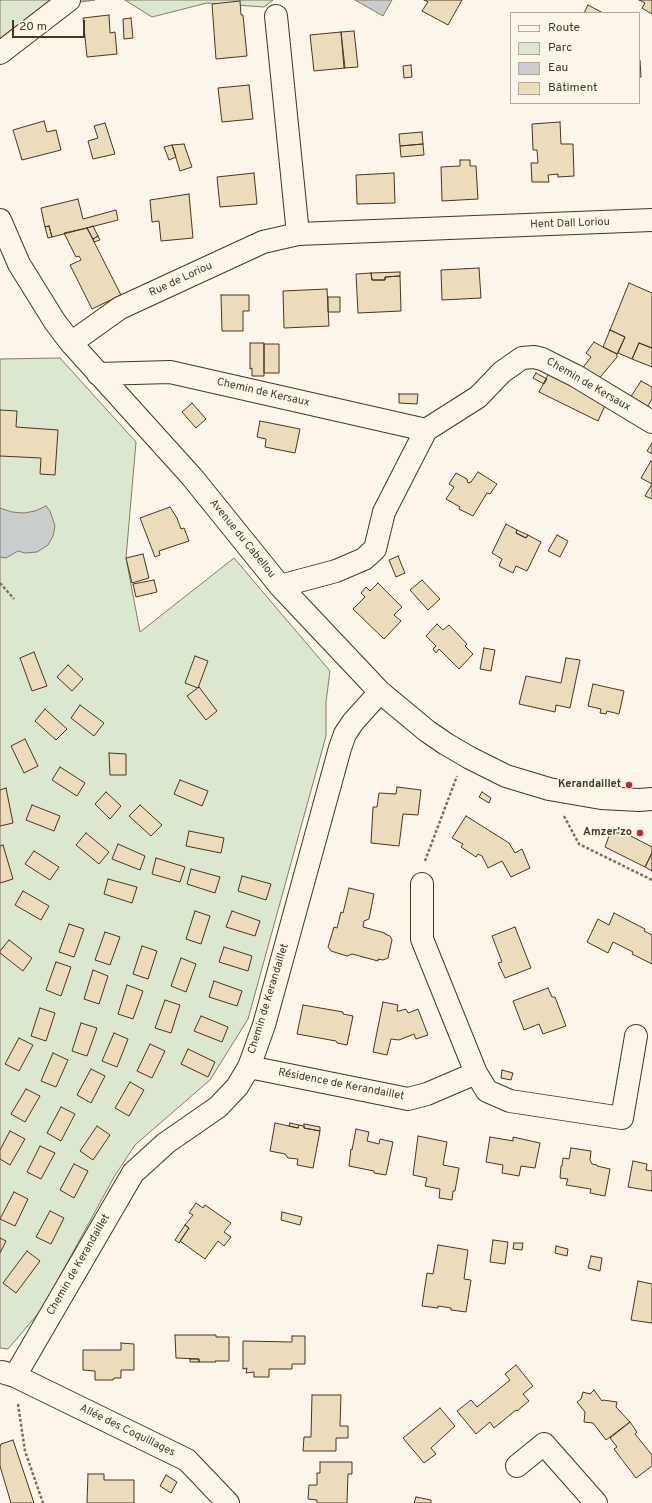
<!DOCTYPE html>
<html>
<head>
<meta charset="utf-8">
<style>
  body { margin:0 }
  #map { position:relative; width:652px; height:1503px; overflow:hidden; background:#fbf6e9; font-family:Overpass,sans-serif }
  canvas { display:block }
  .legend { position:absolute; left:510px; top:12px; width:130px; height:92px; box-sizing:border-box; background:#fbf6e9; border:1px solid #b4a999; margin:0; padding:5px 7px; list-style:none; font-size:12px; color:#4a3520 }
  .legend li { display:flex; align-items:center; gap:8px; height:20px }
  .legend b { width:20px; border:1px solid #b4a999 }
  .scale { position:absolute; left:12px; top:20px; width:73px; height:18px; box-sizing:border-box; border:2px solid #4a3520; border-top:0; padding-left:5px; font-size:12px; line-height:14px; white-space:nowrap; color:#4a3520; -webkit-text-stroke:3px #fbf6e9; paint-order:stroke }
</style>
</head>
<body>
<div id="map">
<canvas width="652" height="1503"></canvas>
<ul class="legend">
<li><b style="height:5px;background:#fbf6e9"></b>Route</li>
<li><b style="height:11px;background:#dce7d0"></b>Parc</li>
<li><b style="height:11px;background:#c9cecd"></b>Eau</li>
<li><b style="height:11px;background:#ecdcbc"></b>Bâtiment</li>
</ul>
<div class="scale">20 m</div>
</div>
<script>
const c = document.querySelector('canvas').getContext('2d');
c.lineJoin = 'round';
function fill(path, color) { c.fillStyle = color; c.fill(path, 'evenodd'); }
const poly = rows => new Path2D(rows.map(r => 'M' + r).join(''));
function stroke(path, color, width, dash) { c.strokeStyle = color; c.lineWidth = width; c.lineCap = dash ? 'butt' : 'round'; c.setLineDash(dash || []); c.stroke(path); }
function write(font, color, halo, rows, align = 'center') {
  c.font = font + ' Overpass,sans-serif'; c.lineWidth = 3; c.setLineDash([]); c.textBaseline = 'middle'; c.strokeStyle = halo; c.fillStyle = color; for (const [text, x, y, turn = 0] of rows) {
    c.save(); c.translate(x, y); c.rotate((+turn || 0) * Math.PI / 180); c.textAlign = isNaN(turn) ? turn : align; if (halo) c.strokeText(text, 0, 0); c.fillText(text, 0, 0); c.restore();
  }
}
const green = poly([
  [0,0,95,0,44,7,0,40,0,0],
  [125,0,273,0,264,7,207,3,152,17,125,0],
  [60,358,136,442,126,558,140,632,234,558,330,671,326,702,326,736,248,1019,210,1080,135,1145,114,1177,42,1309,8,1349,0,1348,0,359,60,358]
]);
const water = poly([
  [355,0,392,0,383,16,355,0],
  [46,506,50,511,55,526,53,536,48,545,37,552,25,553,18,551,6,558,0,557,0,508,12,512,24,513,35,511,46,506]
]);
const building = poly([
  [424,0,462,0,448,25,422,11,428,2,424,0],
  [639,0,652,0,652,14,642,8,645,3,639,0],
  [240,1,241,15,243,15,247,56,216,59,212,4,240,1],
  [588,5,603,13,584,13,588,5],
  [109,15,110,33,115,32,117,54,87,57,83,18,109,15],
  [131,18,133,38,124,39,123,19,131,18],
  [354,31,358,67,344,68,341,32,354,31],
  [341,32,345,68,314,71,310,35,341,32],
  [639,60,640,60,641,77,639,77,639,60],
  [411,65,412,77,404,78,403,66,411,65],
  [249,85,253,119,222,122,218,88,249,85],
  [44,121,47,132,56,130,61,150,22,160,13,130,44,121],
  [560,122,561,144,573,144,574,176,558,177,558,174,548,175,549,182,532,182,531,163,538,163,537,150,533,150,532,124,560,122],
  [105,123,115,154,93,159,88,141,98,138,94,126,105,123],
  [422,132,423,144,400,146,399,134,422,132],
  [184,144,192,167,180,171,172,145,184,144],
  [423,144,424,155,401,157,400,146,423,144],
  [172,145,176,157,169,160,164,147,172,145],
  [460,160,470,160,470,166,476,166,478,199,442,201,441,167,460,166,460,160],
  [254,173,257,204,220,207,217,177,254,173],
  [394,173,395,203,357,204,356,175,394,173],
  [189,194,193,238,161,241,159,221,152,222,150,200,189,194],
  [78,199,83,219,116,210,118,220,52,237,49,226,45,227,41,208,78,199],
  [49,226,52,237,48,238,45,227,49,226],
  [93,226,98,236,93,239,87,228,93,226],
  [87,228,121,295,92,309,70,265,81,260,79,256,76,257,64,233,87,228],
  [98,236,100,240,94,242,93,239,98,236],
  [479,268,481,298,442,300,441,270,479,268],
  [400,272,400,276,385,277,385,280,372,280,371,273,400,272],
  [371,273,372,280,385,280,385,277,400,276,401,311,358,313,356,274,371,273],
  [629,283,652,293,652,348,639,343,632,359,618,353,625,337,610,330,629,283],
  [327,289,329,326,284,328,283,291,327,289],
  [221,295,249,295,249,311,243,311,243,331,222,331,221,295],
  [328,297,340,297,340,312,328,312,328,297],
  [610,330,625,337,617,354,603,347,610,330],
  [594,342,603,347,617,354,617,357,597,381,581,370,591,357,586,353,594,342],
  [250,343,264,343,264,376,252,376,252,368,250,369,250,343],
  [639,343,652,348,652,367,632,359,639,343],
  [264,344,279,344,279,373,264,373,264,344],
  [536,373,547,379,544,384,533,378,536,373],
  [549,373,607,401,598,421,539,392,549,373],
  [641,381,652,387,652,399,645,411,628,401,641,381],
  [399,394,418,394,417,404,399,403,399,394],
  [192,403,206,419,196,428,182,412,192,403],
  [0,410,17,411,16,427,58,430,55,475,40,474,41,458,0,456,0,410],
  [260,421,300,429,295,453,265,447,266,439,257,437,260,421],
  [652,443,652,454,647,451,652,443],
  [651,461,652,462,652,499,645,496,652,484,641,478,651,461],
  [478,472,497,484,490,494,487,493,473,516,459,509,460,507,446,499,454,487,449,484,456,473,467,479,468,483,471,482,478,472],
  [170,507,177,518,181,529,184,528,189,541,159,551,160,555,155,557,140,518,170,507],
  [506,524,517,530,516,533,526,538,528,535,541,542,527,571,516,566,513,573,499,566,502,559,492,553,506,524],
  [517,530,528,535,526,538,516,533,517,530],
  [557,535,568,541,560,557,548,551,557,535],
  [143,554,149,578,132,583,126,558,143,554],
  [398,556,405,573,396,577,389,560,398,556],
  [154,580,157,592,136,597,133,584,154,580],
  [422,580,440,599,428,610,410,590,422,580],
  [378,583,402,607,394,615,401,621,384,639,353,609,365,597,361,593,366,587,370,591,378,583],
  [437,624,443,630,449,625,467,644,465,646,473,654,459,669,439,649,436,653,433,649,436,646,426,636,437,624],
  [484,648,495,650,491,671,480,669,484,648],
  [34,652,47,686,32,691,20,658,34,652],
  [195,656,208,661,198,688,185,683,195,656],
  [566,658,580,660,570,708,556,705,555,712,519,704,526,676,561,683,566,658],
  [68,665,83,679,72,691,57,677,68,665],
  [593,684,624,691,619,714,607,711,606,714,600,713,601,709,588,706,593,684],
  [199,687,217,711,206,720,187,696,199,687],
  [80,705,104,723,94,736,71,718,80,705],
  [45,709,67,729,56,740,35,721,45,709],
  [25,739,38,766,24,773,11,746,25,739],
  [109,753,126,754,126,775,110,775,109,753],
  [60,767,85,783,77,796,52,780,60,767],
  [180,780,208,791,202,806,174,794,180,780],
  [397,787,421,790,418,815,403,814,399,846,371,843,373,807,377,807,379,793,396,794,397,787],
  [6,788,13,823,0,826,0,790,6,788],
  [106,792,121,806,110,819,95,804,106,792],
  [482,792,491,798,489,803,479,797,482,792],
  [32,805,60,816,54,831,26,820,32,805],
  [140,805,162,825,151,836,129,816,140,805],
  [466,816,509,843,515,853,522,849,530,868,511,877,502,861,488,868,482,856,478,854,476,857,461,847,463,844,452,838,466,816],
  [189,831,224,838,221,853,186,846,189,831],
  [86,833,109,852,99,864,76,845,86,833],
  [610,833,625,833,652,847,652,853,645,867,605,847,610,833],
  [118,844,145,856,140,870,112,859,118,844],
  [3,845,13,879,0,883,0,846,3,845],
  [34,851,59,867,50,880,25,864,34,851],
  [652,853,652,871,645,867,652,853],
  [156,858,185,867,180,882,152,874,156,858],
  [191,869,220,877,215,893,187,884,191,869],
  [242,876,271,884,266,900,238,891,242,876],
  [108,879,137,887,132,903,104,894,108,879],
  [349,888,374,894,369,919,364,921,363,927,385,933,385,934,390,936,392,940,388,958,383,960,378,959,378,961,352,954,347,956,331,951,328,947,334,927,337,928,341,912,343,913,349,888],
  [23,891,49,906,41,920,15,905,23,891],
  [195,911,210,916,201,944,186,939,195,911],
  [232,911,260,921,255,936,226,927,232,911],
  [614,913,645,929,644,931,652,935,652,964,632,954,633,952,613,942,608,953,587,942,598,919,609,925,614,913],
  [69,924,84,929,74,957,59,952,69,924],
  [515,927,531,968,505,978,498,963,502,962,492,936,515,927],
  [105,932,120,937,110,965,95,960,105,932],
  [9,940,32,958,23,971,0,953,0,951,9,940],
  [142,946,157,951,148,979,133,974,142,946],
  [224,947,252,956,248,971,219,962,224,947],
  [181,958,196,964,186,992,171,986,181,958],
  [56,962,71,967,61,996,46,990,56,962],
  [93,970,108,976,99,1004,84,999,93,970],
  [214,981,242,991,237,1006,209,997,214,981],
  [127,985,143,991,133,1019,118,1014,127,985],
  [548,988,552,997,555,997,566,1026,543,1034,539,1024,524,1030,513,1001,548,988],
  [165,1000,180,1005,171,1033,155,1028,165,1000],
  [383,1002,398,1005,397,1011,399,1011,406,1009,408,1013,418,1009,428,1035,416,1039,414,1034,399,1040,391,1039,387,1055,373,1052,383,1002],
  [303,1005,343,1012,343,1014,353,1016,347,1045,337,1043,336,1041,297,1034,303,1005],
  [40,1008,55,1013,46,1041,31,1036,40,1008],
  [201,1016,228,1027,222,1042,194,1031,201,1016],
  [81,1023,97,1028,87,1056,72,1051,81,1023],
  [114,1033,128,1039,117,1067,102,1061,114,1033],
  [19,1038,33,1045,19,1071,5,1064,19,1038],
  [150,1044,165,1051,152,1078,137,1071,150,1044],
  [188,1049,215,1062,208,1077,181,1064,188,1049],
  [53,1053,68,1060,56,1087,41,1081,53,1053],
  [91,1069,105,1076,91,1103,77,1095,91,1069],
  [502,1070,513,1073,511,1080,501,1078,502,1070],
  [130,1082,144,1090,129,1116,115,1108,130,1082],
  [26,1089,40,1096,25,1122,11,1114,26,1089],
  [61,1107,75,1114,61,1141,47,1133,61,1107],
  [275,1123,298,1128,299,1125,304,1126,304,1128,320,1131,313,1168,297,1165,298,1159,288,1158,285,1154,270,1151,275,1123],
  [290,1123,299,1125,298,1128,289,1126,290,1123],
  [304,1124,320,1127,320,1131,304,1128,304,1124],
  [97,1126,110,1135,93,1160,80,1151,97,1126],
  [356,1129,369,1132,367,1141,379,1144,380,1139,393,1142,386,1175,374,1173,374,1171,349,1166,351,1149,352,1150,356,1129],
  [10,1131,25,1139,10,1165,0,1159,0,1150,10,1131],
  [418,1136,447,1142,443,1165,459,1168,455,1191,453,1191,452,1200,439,1198,440,1189,425,1186,427,1178,413,1175,418,1136],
  [490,1137,513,1141,513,1137,540,1143,535,1168,521,1166,519,1176,502,1173,503,1165,486,1162,490,1137],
  [40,1146,55,1153,41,1179,27,1172,40,1146],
  [571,1148,591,1151,590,1160,592,1164,597,1165,597,1166,610,1169,605,1196,590,1193,591,1189,566,1185,568,1179,560,1178,561,1166,562,1166,563,1158,569,1159,571,1148],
  [633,1161,647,1164,646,1170,652,1171,652,1191,628,1187,633,1161],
  [74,1164,88,1171,74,1198,60,1190,74,1164],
  [14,1192,28,1199,15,1226,0,1219,14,1192],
  [196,1203,203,1208,205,1205,231,1223,224,1232,231,1237,224,1246,218,1241,205,1259,180,1241,189,1228,185,1225,193,1215,189,1213,196,1203],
  [50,1211,64,1218,51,1244,36,1237,50,1211],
  [282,1212,302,1217,300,1225,281,1220,282,1212],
  [185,1225,189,1228,179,1243,175,1240,185,1225],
  [0,1238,6,1241,0,1253,0,1238],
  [493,1240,508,1242,505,1264,490,1262,493,1240],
  [514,1243,523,1243,522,1250,513,1249,514,1243],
  [438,1245,468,1250,464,1279,471,1280,466,1312,451,1310,451,1308,438,1306,438,1308,422,1306,427,1273,433,1274,438,1245],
  [556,1246,568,1249,567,1256,555,1253,556,1246],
  [27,1251,40,1261,16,1293,3,1283,27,1251],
  [591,1256,602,1258,600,1271,588,1268,591,1256],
  [638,1281,652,1284,652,1323,631,1320,638,1281],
  [175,1335,216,1335,216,1337,229,1337,229,1361,215,1361,216,1362,199,1362,199,1359,176,1358,175,1335],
  [292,1336,305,1336,305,1364,292,1364,292,1369,269,1369,269,1377,254,1377,254,1372,246,1373,247,1368,243,1369,243,1341,292,1342,292,1336],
  [121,1343,134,1344,134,1370,121,1370,121,1378,114,1378,113,1380,95,1380,95,1371,83,1370,83,1350,121,1350,121,1343],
  [190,1359,199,1359,199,1362,190,1362,190,1359],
  [516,1365,533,1386,523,1394,529,1401,517,1411,516,1410,494,1428,490,1422,476,1434,457,1411,471,1400,477,1407,510,1380,505,1374,516,1365],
  [594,1390,602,1401,603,1400,617,1402,616,1407,630,1422,606,1440,593,1423,584,1422,585,1412,577,1402,581,1399,583,1392,590,1394,594,1390],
  [312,1395,341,1395,340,1426,348,1426,348,1438,336,1438,336,1451,303,1451,304,1437,311,1437,312,1395],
  [440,1408,455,1426,431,1448,436,1454,424,1463,403,1438,440,1408],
  [630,1422,637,1432,635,1434,652,1455,652,1466,636,1478,614,1449,617,1447,610,1438,630,1422],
  [13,1440,34,1503,11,1503,0,1466,0,1447,1,1444,13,1440],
  [320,1462,352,1462,352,1474,348,1474,347,1503,317,1503,317,1500,308,1499,309,1485,317,1485,317,1473,320,1473,320,1462],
  [88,1474,104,1474,104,1480,134,1480,134,1503,87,1503,88,1474],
  [166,1475,177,1482,171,1493,160,1486,166,1475],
  [416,1497,431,1500,431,1503,414,1503,416,1497]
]);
const path = poly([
  [0,583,14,599],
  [564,816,579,844,652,880],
  [425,861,457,776],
  [18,1404,25,1451,43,1503]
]);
const minor = poly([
  [276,16,298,234],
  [0,53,69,0],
  [0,220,19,264,55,322,71,343,192,477,280,586,380,692,427,731,446,744,470,758,506,776,549,789,601,798,639,800,652,799],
  [71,343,120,308,263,242,298,234,652,220],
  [98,374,170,372,426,430],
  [280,586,336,571,364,559,375,549,384,512,426,430,478,397,502,372,522,358,534,357,542,359,576,376,652,422],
  [422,884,422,939,476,1073,487,1091,510,1101,622,1118,636,1036],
  [249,1067,408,1099,427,1094,476,1073],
  [2,1372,15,1376,187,1460,228,1503],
  [15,1376,133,1173,166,1143,218,1107,237,1087,249,1067,264,1025,340,748,345,734,353,722,380,692],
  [517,1466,544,1444,596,1503]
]);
const markers = [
  [629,785,4,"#c62828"],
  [640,833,4,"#c62828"]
];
const streetNames = [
  ["Hent Dall Loriou",570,224,-2],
  ["Rue de Loriou",181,280,-25],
  ["Chemin de Kersaux",588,385,30],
  ["Chemin de Kersaux",263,393,13],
  ["Avenue du Cabellou",242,539,51],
  ["Chemin de Kerandaillet",269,999,-73],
  ["Résidence de Kerandaillet",341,1085,11],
  ["Chemin de Kerandaillet",79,1265,-60],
  ["Allée des Coquillages",127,1431,26]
];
const poiNames = [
  ["Kerandaillet",621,785],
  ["Amzer’zo",632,833]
];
fill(green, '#dce7d0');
stroke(green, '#887966', 1);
fill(water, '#c9cecd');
stroke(water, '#887966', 1);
fill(building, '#ecdcbc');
stroke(building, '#4a3520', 1);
stroke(minor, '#4a3520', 24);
stroke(path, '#7f6f5c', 2.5, [3, 2]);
stroke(minor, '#fbf6e9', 22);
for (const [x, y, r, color] of markers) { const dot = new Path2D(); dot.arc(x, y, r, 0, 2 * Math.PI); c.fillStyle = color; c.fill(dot); stroke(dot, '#fbf6e9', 1.5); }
write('11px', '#4a3520', '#fbf6e9', streetNames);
write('bold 11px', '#4a3520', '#fbf6e9', poiNames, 'right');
</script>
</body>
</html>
